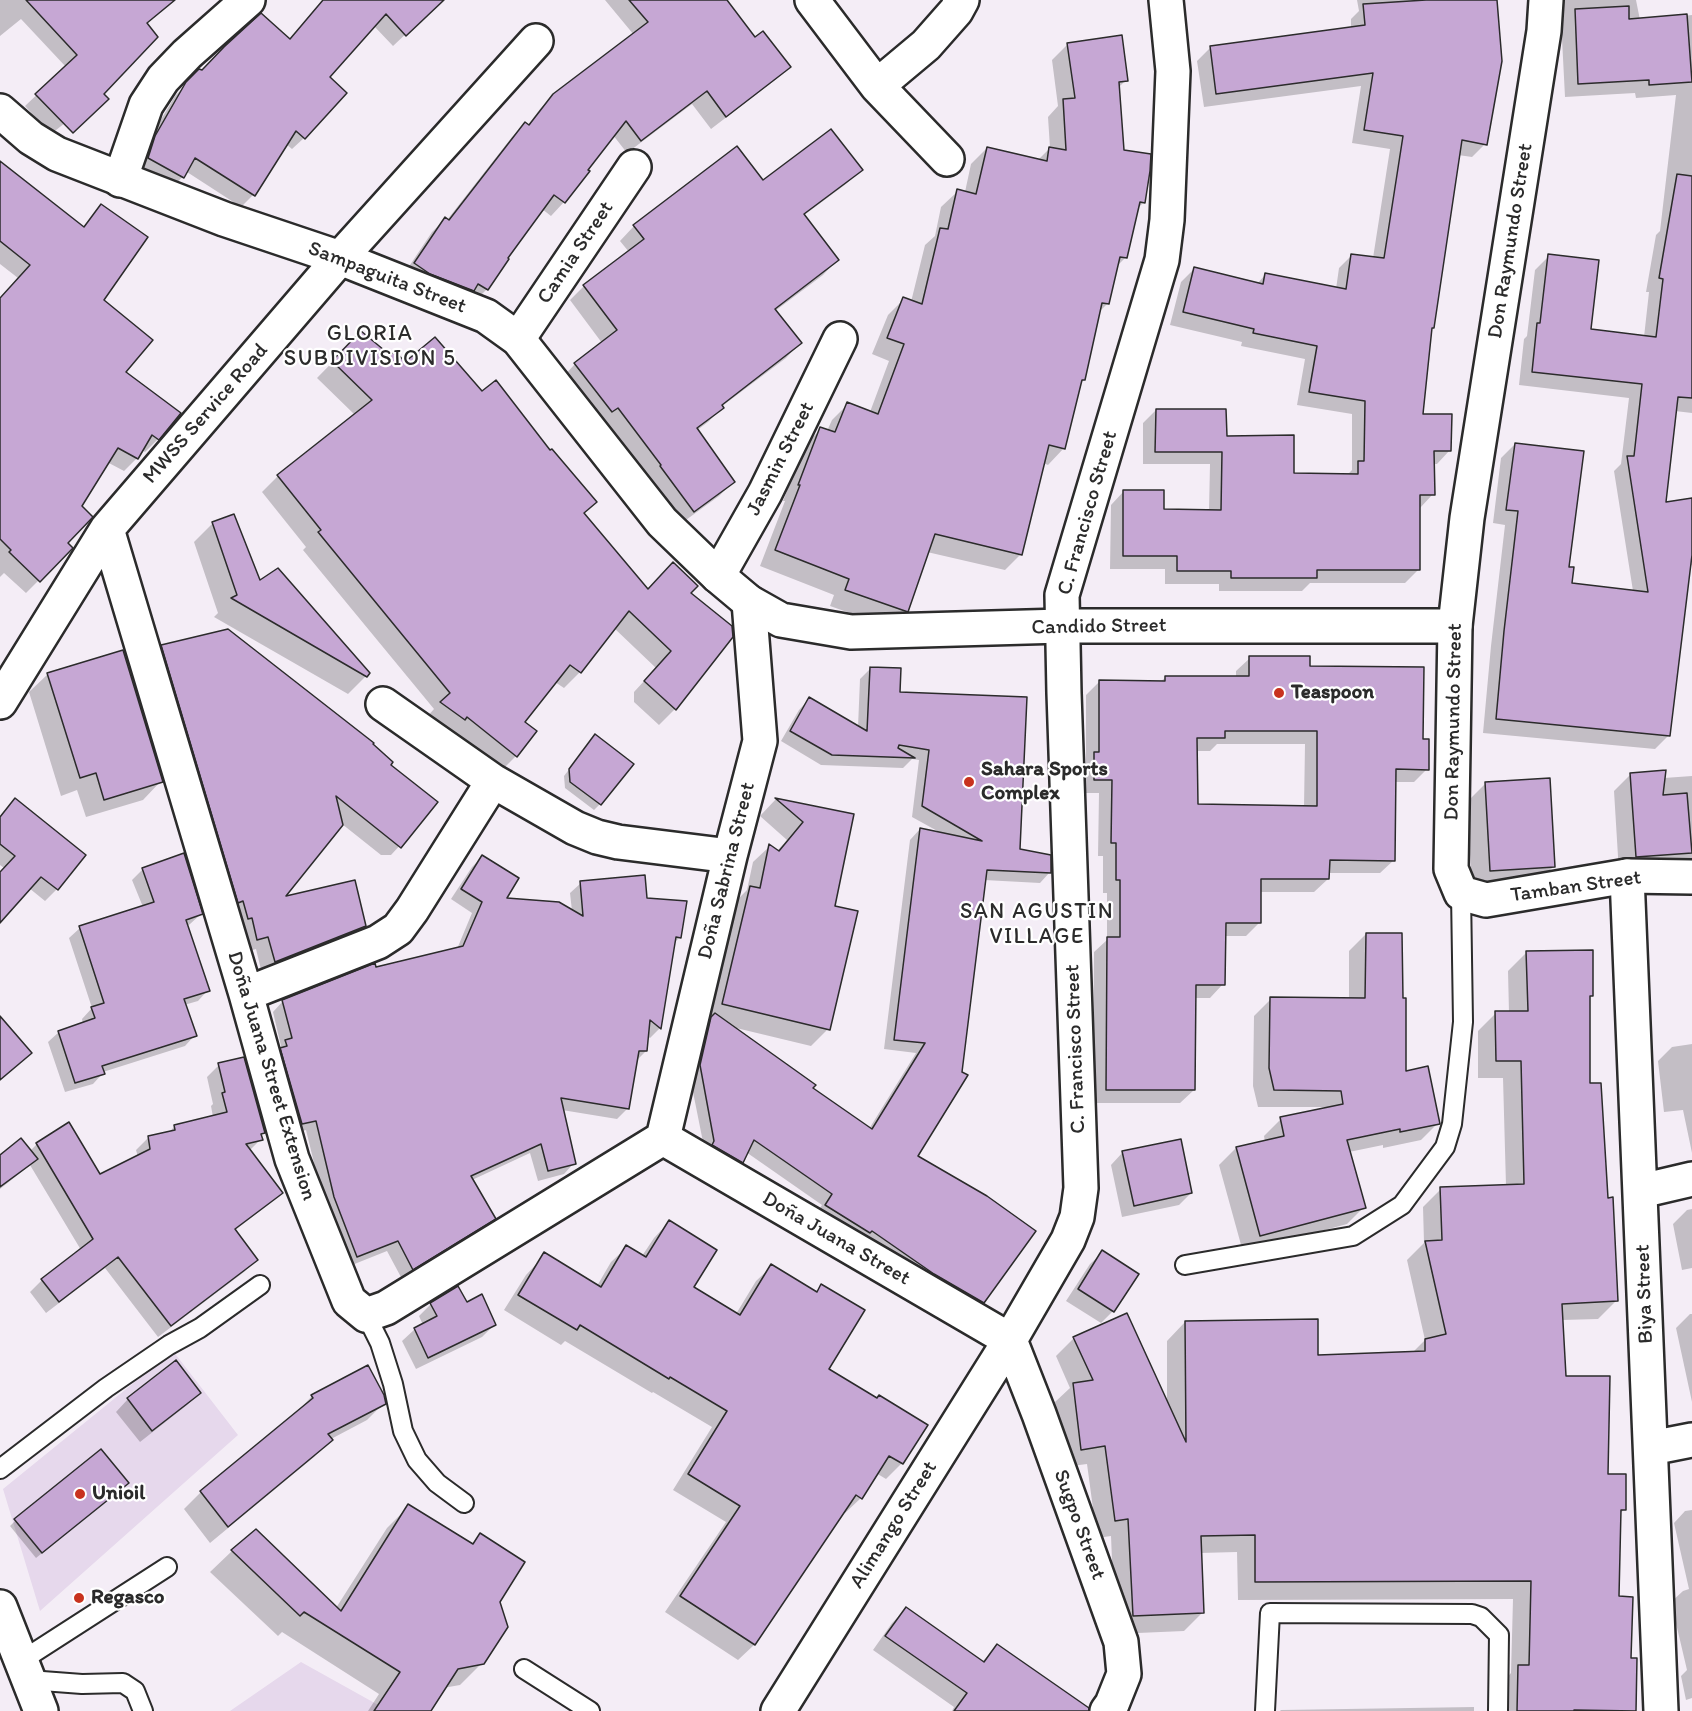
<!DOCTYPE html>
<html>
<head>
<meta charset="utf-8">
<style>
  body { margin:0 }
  canvas { display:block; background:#f4edf6 }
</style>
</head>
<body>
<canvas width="1692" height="1711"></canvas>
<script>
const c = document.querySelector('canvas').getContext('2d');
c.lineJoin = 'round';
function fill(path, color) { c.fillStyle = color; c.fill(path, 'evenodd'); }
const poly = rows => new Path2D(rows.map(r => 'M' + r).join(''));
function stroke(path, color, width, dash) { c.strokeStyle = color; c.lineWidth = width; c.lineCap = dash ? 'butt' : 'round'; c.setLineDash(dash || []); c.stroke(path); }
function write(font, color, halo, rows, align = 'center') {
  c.font = font + ' Itim,sans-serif'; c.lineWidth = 4.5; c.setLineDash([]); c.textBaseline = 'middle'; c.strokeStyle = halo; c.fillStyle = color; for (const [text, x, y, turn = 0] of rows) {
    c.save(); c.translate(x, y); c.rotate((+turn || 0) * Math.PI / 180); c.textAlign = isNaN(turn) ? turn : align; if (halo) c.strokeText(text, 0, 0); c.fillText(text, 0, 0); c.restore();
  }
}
const built = poly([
  [173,1351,238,1435,40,1611,3,1489],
  [301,1662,389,1711,230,1711]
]);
const shadow = poly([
  [0,0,175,0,146,24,84,108,51,134,25,106,66,67,21,19,0,36],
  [323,0,442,0,393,46,374,26,328,78,304,138,292,149,286,144,253,195,241,207,187,172,171,189,136,170,143,150,175,96,199,71,201,72,289,40],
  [605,0,725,0,754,39,789,67,775,80,711,129,692,104,627,153,613,135,564,202,551,216,542,209,487,289,473,303,402,277,432,232,445,219,447,220,512,137,526,124,528,125,540,109,554,95,634,35],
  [1357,0,1496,0,1485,144,1472,157,1458,155,1433,327,1430,330,1422,415,1450,450,1437,464,1433,464,1433,494,1420,508,1418,570,1405,583,1310,583,1302,591,1219,591,1219,584,1165,584,1165,569,1110,569,1111,505,1124,491,1163,511,1209,511,1210,464,1143,464,1143,423,1156,410,1225,437,1292,474,1347,475,1352,470,1352,414,1297,405,1305,359,1241,346,1242,342,1170,325,1181,282,1194,269,1257,284,1265,275,1336,289,1339,268,1352,255,1373,258,1390,149,1352,143,1361,86,1204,107,1197,61,1211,47,1351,29,1351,19,1359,11],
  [1560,0,1636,0,1640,20,1692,15,1692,413,1675,411,1664,503,1692,499,1692,565,1689,566,1669,735,1655,749,1483,733,1491,646,1505,525,1493,523,1501,458,1515,444,1568,568,1570,584,1633,591,1614,471,1621,464,1629,398,1519,385,1524,339,1527,336,1535,270,1549,256,1589,331,1644,337,1649,292,1646,292,1656,235,1660,231,1676,95,1636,98,1635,93,1565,97],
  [1068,44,1126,80,1118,88,1123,151,1144,202,1137,209,1126,257,1116,267,1107,304,1098,313,1084,380,1079,384,1064,448,1048,465,1043,463,1021,554,1005,570,927,552,906,611,890,627,830,606,834,595,760,566,785,501,783,501,805,445,821,429,827,431,832,420,848,404,870,412,889,361,872,354,888,315,904,299,911,302,925,245,935,236,941,207,958,191,965,192,971,164,987,148,1037,161,1050,148,1048,117,1058,106,1052,60],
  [861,170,846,184,803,216,837,260,823,275,775,311,800,343,786,358,721,407,722,408,708,422,696,431,733,482,719,496,679,525,561,379,575,364,602,343,570,300,584,286,629,252,620,241,634,226,763,183],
  [101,206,102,300,124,373,179,413,158,439,145,452,142,450,137,458,124,471,107,462,80,506,66,543,71,548,26,593,4,573,0,577,0,298,18,278,0,264,0,234,82,228],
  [361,333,390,357,405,364,583,514,647,590,689,593,675,709,659,725,634,702,634,692,656,668,614,628,580,672,564,688,555,682,523,722,516,756,500,772,425,719,434,709,303,550,306,547,262,492,278,476,355,415,317,378],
  [213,523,259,582,366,676,348,694,214,617,218,613,194,542],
  [162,646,389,765,404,841,391,855,381,855,342,824,283,899,365,926,351,939,262,974,256,949,244,952,149,659],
  [1250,658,1308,668,1422,740,1427,769,1414,782,1394,782,1394,860,1380,873,1328,873,1328,879,1314,892,1260,892,1260,922,1246,936,1224,936,1223,984,1210,998,1195,998,1194,1090,1180,1103,1093,1103,1094,952,1107,940,1107,893,1103,893,1103,856,1098,856,1099,793,1081,793,1081,767,1086,763,1086,695,1099,682,1160,682,1166,677,1236,677,1236,671],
  [1217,744,1305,744,1304,807,1196,806,1196,751,1210,751],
  [871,668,898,693,1019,850,1050,872,1040,883,984,880,916,1156,983,1302,973,1313,815,1216,822,1205,746,1152,742,1162,731,1172,705,1152,690,1077,701,1029,709,1021,706,1021,733,904,747,890,753,862,770,846,777,851,787,840,760,816,776,799,852,815,833,907,828,1029,811,1046,732,1027,811,1089,869,1129,916,1053,884,1049,910,840,920,829,941,833,912,817,919,760,912,759,903,768,821,765,781,741,799,710,809,699,858,727,860,679],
  [48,674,161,781,143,800,86,817,77,790,61,796,29,692],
  [590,742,600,804,594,810,565,788,564,776],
  [1631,774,1664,778,1692,776,1692,869,1619,873,1614,791],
  [1485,784,1554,866,1535,885,1472,889,1467,802],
  [0,824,84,855,57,889,45,901,29,888,0,921,0,873,4,868,0,865],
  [482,857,504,900,572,911,570,893,581,883,646,899,680,937,673,944,660,1028,650,1038,647,1036,646,1051,636,1061,627,1109,617,1119,562,1110,574,1163,564,1174,538,1181,530,1153,472,1180,494,1218,484,1229,402,1279,387,1251,347,1267,325,1208,306,1130,292,1134,276,1051,281,1046,273,1012,283,1001,375,969,457,949,472,913,451,899,472,867],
  [143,869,201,914,190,924,187,926,208,990,198,1001,184,1005,195,1035,185,1046,103,1072,103,1073,93,1084,65,1092,48,1042,59,1032,83,1024,82,1019,92,1008,69,938,80,928,143,907,132,880],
  [1366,934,1404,1073,1438,1123,1421,1140,1383,1148,1383,1145,1349,1152,1364,1207,1347,1224,1243,1252,1219,1165,1236,1148,1265,1142,1264,1136,1281,1119,1328,1108,1328,1107,1258,1107,1253,1086,1254,1016,1271,999,1349,999,1349,951],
  [1526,953,1592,995,1589,998,1588,1085,1606,1199,1617,1300,1598,1319,1562,1320,1565,1378,1607,1476,1625,1509,1619,1514,1617,1598,1630,1660,1634,1710,1499,1711,1500,1685,1511,1673,1513,1599,1238,1600,1237,1552,1200,1553,1202,1613,1184,1631,1115,1634,1111,1536,1097,1538,1087,1464,1064,1467,1055,1402,1070,1388,1056,1356,1074,1338,1167,1406,1167,1341,1185,1322,1316,1356,1412,1353,1425,1340,1407,1260,1424,1243,1423,1207,1441,1189,1506,1186,1503,1078,1478,1078,1478,1031,1496,1013,1509,1013,1508,971],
  [1692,1044,1692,1153,1683,1110,1664,1112,1658,1061,1672,1047],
  [219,1065,264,1133,260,1136,261,1139,249,1151,281,1192,269,1204,234,1231,256,1260,244,1272,158,1337,105,1268,46,1313,30,1292,42,1280,81,1250,30,1165,0,1189,0,1157,30,1151,37,1144,68,1124,100,1176,138,1157,136,1150,148,1138,168,1133,175,1126,213,1117,211,1106,213,1104,207,1077],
  [1123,1152,1191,1193,1179,1205,1122,1217,1111,1165],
  [1692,1209,1692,1268,1682,1270,1673,1224,1687,1210],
  [669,1222,692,1287,736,1314,756,1281,772,1266,815,1292,822,1286,827,1369,902,1463,886,1479,876,1473,861,1498,845,1513,843,1512,754,1645,738,1660,665,1612,726,1522,673,1490,712,1427,653,1392,652,1393,565,1341,561,1345,504,1310,526,1275,541,1259,597,1286,611,1262,627,1247,642,1256,654,1238],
  [1103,1252,1113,1311,1101,1323,1066,1301,1090,1264],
  [431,1304,466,1304,495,1324,482,1337,416,1369,402,1341,415,1329,423,1325,419,1316],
  [1690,1314,1692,1314,1692,1402,1676,1328],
  [199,1393,187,1405,140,1442,116,1412,128,1399],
  [312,1396,384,1403,367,1420,331,1439,314,1457,210,1543,184,1509,201,1492,295,1414],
  [122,1488,36,1558,10,1526,15,1521],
  [409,1506,471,1545,480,1535,499,1601,482,1663,460,1685,443,1688,429,1711,368,1711,379,1694,282,1632,278,1636,210,1572,232,1551,256,1531,336,1608,387,1528],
  [1692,1510,1692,1698,1686,1700,1681,1676,1687,1670,1671,1602,1683,1591,1689,1589,1674,1523,1685,1511],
  [906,1609,982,1662,997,1646,1067,1711,952,1711,954,1707,873,1650,892,1623],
  [1474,1707,1474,1711,1280,1711,1281,1710]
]);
const building = poly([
  [26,0,175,0,147,23,158,37,104,94,109,99,73,133,35,94,77,55,26,0],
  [323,0,444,0,406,36,386,14,330,77,347,93,305,139,296,131,255,196,195,158,184,178,148,158,155,136,186,82,199,69,202,70,224,47,261,13,290,39,323,0],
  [629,0,727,0,755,37,763,31,791,67,726,117,707,91,641,141,626,121,588,170,590,171,565,203,554,195,508,258,509,259,488,290,478,284,474,291,430,274,414,263,445,217,449,220,525,122,529,125,553,94,648,22,629,0],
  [1426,0,1497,0,1502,61,1487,145,1462,140,1434,328,1432,328,1423,414,1452,414,1451,451,1434,451,1435,495,1420,495,1420,570,1317,570,1317,578,1231,578,1231,571,1177,571,1177,556,1123,556,1123,490,1164,490,1164,509,1221,510,1222,452,1155,452,1156,409,1226,409,1227,436,1294,435,1294,473,1358,474,1358,461,1364,461,1365,401,1309,392,1317,346,1253,333,1254,329,1183,312,1194,267,1263,284,1265,273,1346,289,1351,254,1384,258,1403,136,1364,130,1373,73,1216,94,1210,46,1365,25,1363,4,1426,0],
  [1629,6,1629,19,1687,14,1692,82,1649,85,1649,80,1578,84,1575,9,1629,6],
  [1122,35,1128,81,1119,82,1124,150,1151,154,1150,171,1145,203,1140,202,1127,258,1120,257,1109,304,1102,303,1085,380,1082,380,1065,449,1049,445,1022,555,935,534,908,612,845,590,849,579,775,550,800,485,798,485,820,427,835,432,847,402,878,414,904,344,887,338,903,297,922,304,940,228,948,229,957,189,976,194,987,147,1047,161,1049,147,1066,150,1063,99,1075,98,1067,43,1122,35],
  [831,129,863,170,804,214,839,260,775,309,802,343,722,405,724,408,697,428,735,482,694,512,660,466,661,465,618,408,612,412,574,363,617,330,583,285,644,239,633,225,737,146,763,180,831,129],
  [0,161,84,227,101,204,148,237,104,300,153,340,126,372,181,413,159,440,152,435,138,459,118,448,82,506,93,517,68,543,73,548,40,582,9,552,11,550,0,539,0,298,30,265,0,241,0,161],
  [1677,174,1692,176,1692,398,1678,397,1666,502,1692,498,1692,555,1670,736,1496,719,1504,631,1518,511,1506,510,1515,443,1584,451,1569,567,1574,567,1572,583,1648,592,1627,456,1634,456,1642,384,1532,372,1537,323,1540,323,1548,254,1599,260,1591,329,1656,337,1663,279,1659,278,1677,174],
  [361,331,390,355,395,351,405,362,435,337,482,391,496,380,550,450,552,449,597,502,584,513,648,589,673,562,698,586,691,593,732,626,733,637,676,710,644,681,671,651,629,611,581,673,570,665,525,722,537,731,517,757,467,717,465,720,440,702,450,693,318,532,321,530,277,475,372,400,332,361,361,331],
  [234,514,260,580,278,568,370,673,367,677,231,598,237,595,212,522,234,514],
  [228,629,374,743,373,744,393,762,391,765,438,802,401,848,336,796,343,825,286,896,355,880,366,926,275,962,268,937,257,940,252,918,248,919,243,901,238,903,161,645,228,629],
  [123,650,163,782,104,800,96,773,80,778,47,673,123,650],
  [1249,656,1310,656,1310,666,1424,667,1423,739,1429,739,1429,770,1396,769,1395,861,1330,860,1329,879,1261,879,1261,923,1226,923,1225,985,1196,985,1195,1090,1106,1090,1107,937,1120,937,1120,880,1116,880,1116,843,1111,843,1112,780,1094,780,1094,752,1099,752,1099,680,1165,681,1165,676,1249,676,1249,656],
  [1225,731,1317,731,1317,806,1198,804,1197,738,1225,738,1225,731],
  [870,667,901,668,900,692,1027,697,1020,849,1051,855,1051,873,987,870,962,1072,968,1075,918,1156,987,1196,1036,1231,984,1303,934,1274,872,1231,870,1233,825,1205,832,1194,754,1140,743,1163,712,1145,714,1141,700,1065,711,1017,715,1013,816,1085,813,1088,872,1129,925,1043,894,1040,920,828,982,841,922,806,929,750,899,745,898,748,915,758,832,755,790,731,809,697,867,731,870,667],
  [595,734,634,764,601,805,570,782,569,769,595,734],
  [1666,770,1663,795,1687,793,1692,853,1636,857,1630,773,1666,770],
  [1550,778,1555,867,1490,871,1485,782,1550,778],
  [15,798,86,855,58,890,41,877,0,923,0,872,15,856,0,844,0,817,15,798],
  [775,798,854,814,835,906,858,911,830,1030,722,1004,750,886,760,888,769,844,779,851,803,822,775,798],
  [184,853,203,914,186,920,210,991,184,999,197,1036,102,1066,105,1074,75,1083,58,1031,95,1018,91,1007,104,1003,79,926,154,902,142,868,184,853],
  [482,855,519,878,507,898,559,902,583,916,580,881,645,875,647,898,687,901,681,938,676,937,661,1029,650,1020,647,1051,639,1051,629,1109,561,1098,576,1164,548,1171,541,1144,471,1176,496,1219,413,1270,398,1241,357,1257,334,1197,316,1121,302,1124,280,1048,287,1046,285,1040,292,1038,282,1000,375,963,376,967,463,946,482,902,461,889,482,855],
  [1366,933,1402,933,1403,998,1406,998,1406,1071,1428,1066,1440,1124,1400,1132,1400,1129,1347,1140,1366,1208,1260,1236,1236,1147,1284,1136,1280,1117,1343,1104,1341,1091,1274,1090,1269,1068,1270,997,1365,998,1366,933],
  [1593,950,1593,996,1590,996,1590,1083,1601,1083,1608,1198,1613,1197,1618,1301,1562,1304,1566,1376,1610,1376,1608,1474,1626,1474,1626,1510,1621,1510,1619,1596,1633,1597,1631,1658,1637,1658,1636,1711,1574,1710,1574,1711,1517,1711,1518,1665,1529,1665,1531,1581,1255,1582,1255,1535,1201,1536,1204,1613,1133,1616,1128,1519,1115,1521,1105,1446,1081,1450,1073,1383,1093,1380,1073,1337,1127,1313,1186,1442,1185,1321,1318,1319,1318,1355,1425,1351,1425,1339,1446,1334,1425,1241,1442,1240,1440,1187,1524,1184,1521,1061,1496,1061,1495,1011,1528,1011,1526,951,1593,950],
  [0,1016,32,1053,0,1080,0,1016],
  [244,1057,265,1133,261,1134,263,1140,246,1144,283,1193,235,1229,258,1260,171,1326,118,1257,59,1302,41,1279,93,1239,36,1143,69,1122,100,1174,150,1149,148,1136,175,1130,174,1125,227,1112,222,1093,225,1092,218,1063,244,1057],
  [21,1138,38,1159,0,1187,0,1155,21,1138],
  [1181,1139,1192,1193,1134,1206,1122,1151,1181,1139],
  [669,1220,717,1250,694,1287,740,1315,771,1264,817,1292,821,1284,865,1310,829,1369,877,1398,879,1395,928,1425,903,1464,889,1456,862,1499,856,1495,755,1645,680,1596,740,1506,688,1474,727,1411,670,1377,669,1379,580,1325,577,1330,518,1295,544,1252,601,1287,626,1245,646,1257,669,1220],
  [1102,1250,1139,1274,1114,1312,1078,1289,1102,1250],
  [458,1286,467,1302,482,1294,496,1325,428,1358,414,1328,437,1316,430,1303,458,1286],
  [176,1360,201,1393,152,1431,127,1398,176,1360],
  [368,1365,384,1395,386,1404,328,1434,333,1440,228,1527,200,1491,313,1398,311,1395,368,1365],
  [101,1449,129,1483,42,1553,14,1519,101,1449],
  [408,1504,473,1544,480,1533,525,1562,500,1602,508,1627,484,1664,458,1669,431,1711,374,1711,400,1672,304,1612,300,1616,231,1550,256,1529,341,1611,408,1504],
  [906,1607,984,1662,997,1644,1089,1708,1089,1711,954,1711,967,1693,885,1636,906,1607]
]);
const lane = poly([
  [1185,1265,1353,1236,1402,1205,1445,1147,1452,1124,1463,1022,1461,893],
  [366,1315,380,1343,393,1384,403,1431,417,1460,437,1483,464,1503],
  [0,1469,106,1388,169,1345,200,1328,260,1285],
  [21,1661,167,1567],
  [524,1669,590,1711],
  [29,1680,82,1684,123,1683,135,1691,143,1711],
  [1265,1711,1270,1613,1472,1614,1481,1617,1499,1635,1498,1711]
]);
const street = poly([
  [812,0,877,86,947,159],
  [877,86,926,45,956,11,962,0],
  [120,180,146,105,163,79,187,54,248,0],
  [518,339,634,167],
  [107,529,246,994,292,1159,349,1301,366,1315,386,1308,663,1138],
  [718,576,765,493,840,339],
  [1455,626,1467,518,1544,31,1546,0],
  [0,702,107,529,340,258,536,41],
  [383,704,493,781,575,828,597,837,618,842,730,856],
  [1627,876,1661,1711],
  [246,994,378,942,398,929,412,910,493,781],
  [663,1138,730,856,760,741,749,602],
  [663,1138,1010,1340],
  [1641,1191,1692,1179],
  [1010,1340,1039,1414,1121,1642,1124,1674,1112,1704,1107,1711],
  [1651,1448,1692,1440],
  [778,1711,1010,1340,1068,1240,1077,1217,1081,1188,1064,693,1062,595,1162,260,1167,220,1173,71,1166,0]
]);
const secondary = poly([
  [0,111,31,138,57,154,224,219,340,258,486,316,518,339,662,522,718,576,749,602,781,620,851,632,1062,626,1455,626,1451,869,1461,893,1486,900,1627,876,1692,877]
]);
const primary = poly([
  [0,1607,41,1711]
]);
const markers = [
  [1279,693,6,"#c8321e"],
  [969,782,6,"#c8321e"],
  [80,1494,6,"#c8321e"],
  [79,1598,6,"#c8321e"]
];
const streetNames = [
  ["Don Raymundo Street",1511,241,-81],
  ["Camia Street",576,253,-56],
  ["Sampaguita Street",387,278,21],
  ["MWSS Service Road",206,414,-49],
  ["Jasmin Street",781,459,-63],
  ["C. Francisco Street",1088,513,-74],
  ["Candido Street",1099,627,-1],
  ["Don Raymundo Street",1454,722,-89],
  ["Doña Sabrina Street",727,871,-76],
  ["Tamban Street",1576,887,-8],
  ["C. Francisco Street",1076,1049,-92],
  ["Doña Juana Street Extension",271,1076,73],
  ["Doña Juana Street",836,1239,30],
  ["Biya Street",1645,1294,-92],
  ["Alimango Street",894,1525,-58],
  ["Sugpo Street",1079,1525,70]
];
const poiNames = [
  ["Teaspoon",1291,693],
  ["Sahara Sports",981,770],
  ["Complex",981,794],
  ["Unioil",92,1494],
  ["Regasco",91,1598]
];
const neighbourhoodNames = [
  ["GLORIA",370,334],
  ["SUBDIVISION 5",370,359],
  ["SAN AGUSTIN",1037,912],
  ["VILLAGE",1037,937]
];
fill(built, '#e6d8ec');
fill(shadow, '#0003');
fill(building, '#c6a7d4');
stroke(building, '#2b2b2b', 1.5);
stroke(lane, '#2b2b2b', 22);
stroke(street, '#2b2b2b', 38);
stroke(secondary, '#2b2b2b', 38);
stroke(primary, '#2b2b2b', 38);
stroke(lane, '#fff', 18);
stroke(street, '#fff', 33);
stroke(secondary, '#fff', 33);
stroke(primary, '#fff', 33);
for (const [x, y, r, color] of markers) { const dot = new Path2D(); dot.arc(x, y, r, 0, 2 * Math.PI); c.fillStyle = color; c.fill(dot); stroke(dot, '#fff', 2); }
write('21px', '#2b2b2b', '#fff', streetNames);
write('bold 21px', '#2b2b2b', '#fff', poiNames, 'left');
c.letterSpacing = '1.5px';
write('22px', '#2b2b2b', '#fff', neighbourhoodNames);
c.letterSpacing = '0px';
</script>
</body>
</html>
